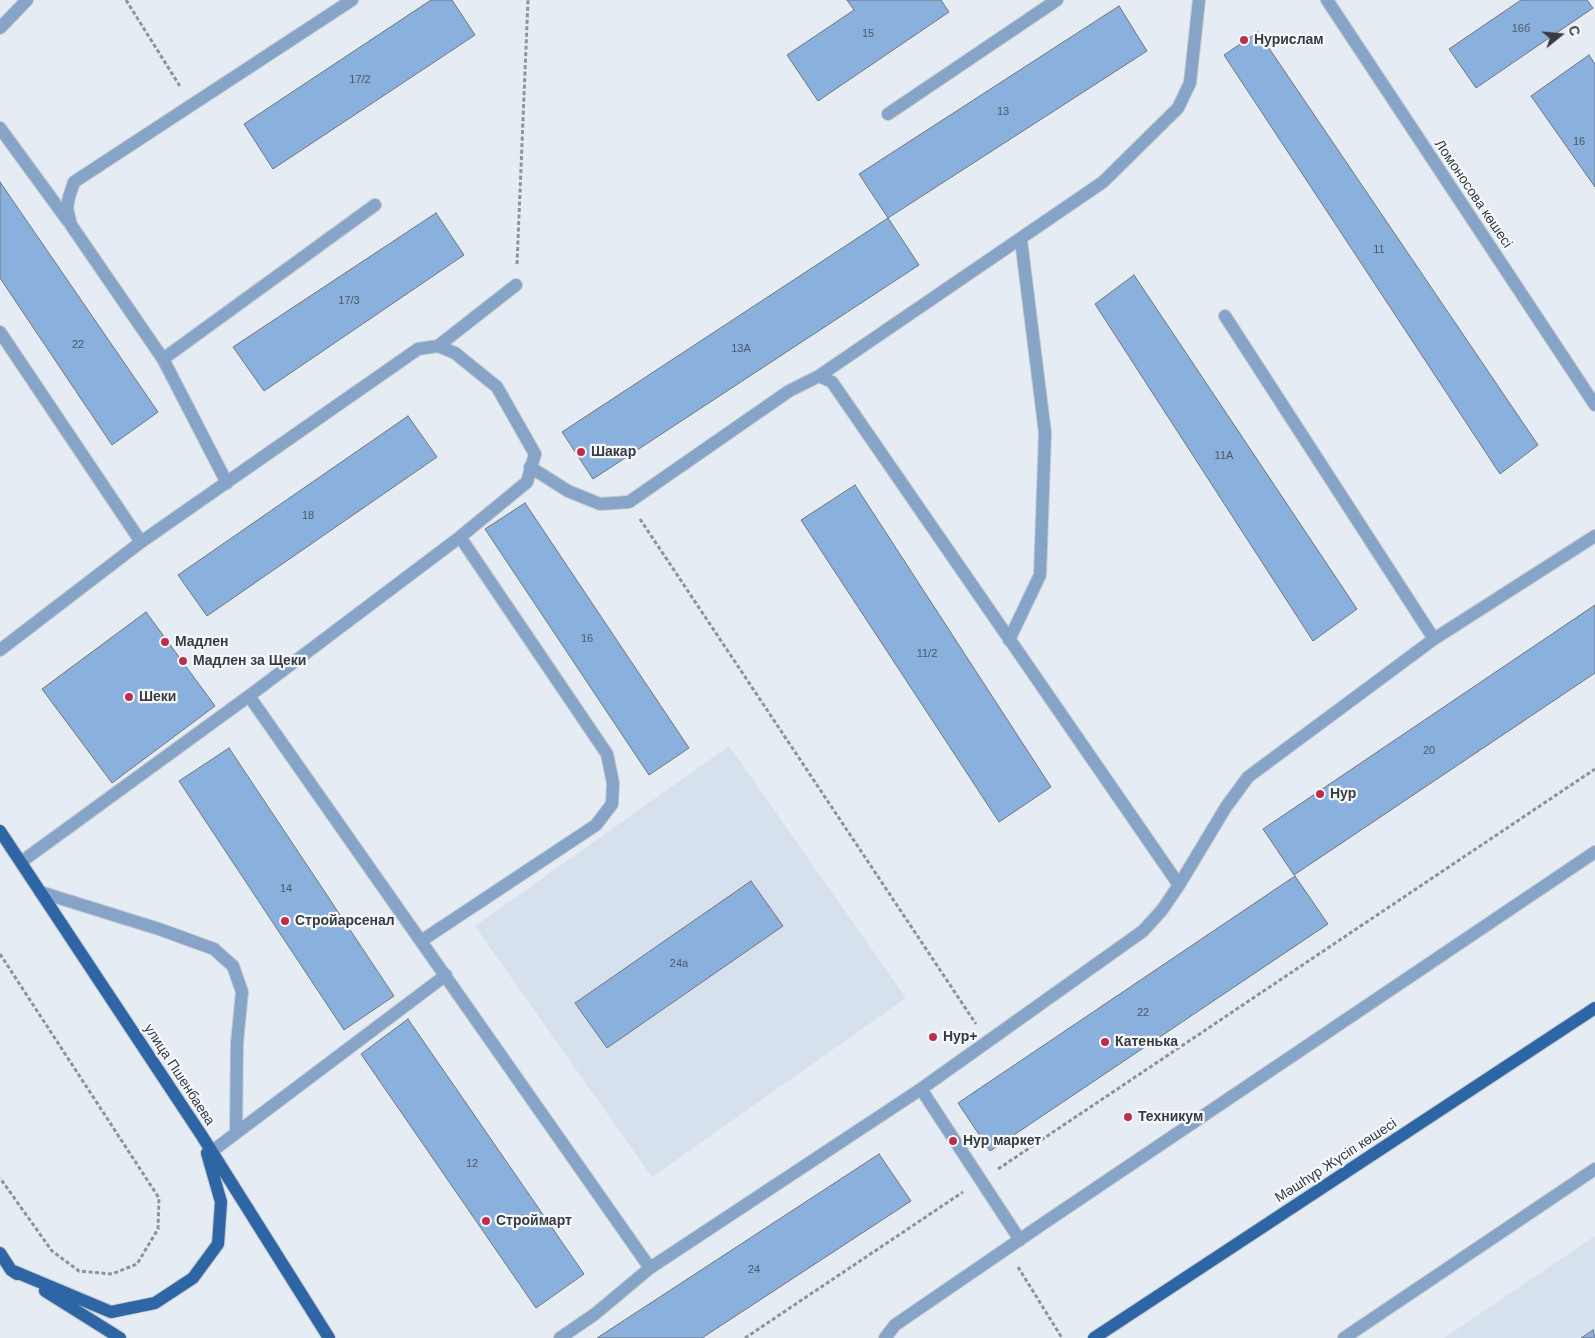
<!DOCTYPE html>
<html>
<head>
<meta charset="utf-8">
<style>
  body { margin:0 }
  #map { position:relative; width:1595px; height:1338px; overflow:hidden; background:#e6ecf3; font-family:Helvetica,sans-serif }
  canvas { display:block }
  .north { position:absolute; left:1535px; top:10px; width:50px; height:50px; -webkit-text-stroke:4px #f4f9ff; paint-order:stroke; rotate:73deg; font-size:14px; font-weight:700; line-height:20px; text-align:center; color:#393b3e }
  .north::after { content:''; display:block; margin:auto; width:18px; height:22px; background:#393b3e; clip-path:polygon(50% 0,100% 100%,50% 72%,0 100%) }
</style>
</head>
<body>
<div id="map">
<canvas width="1595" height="1338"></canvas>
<div class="north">С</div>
</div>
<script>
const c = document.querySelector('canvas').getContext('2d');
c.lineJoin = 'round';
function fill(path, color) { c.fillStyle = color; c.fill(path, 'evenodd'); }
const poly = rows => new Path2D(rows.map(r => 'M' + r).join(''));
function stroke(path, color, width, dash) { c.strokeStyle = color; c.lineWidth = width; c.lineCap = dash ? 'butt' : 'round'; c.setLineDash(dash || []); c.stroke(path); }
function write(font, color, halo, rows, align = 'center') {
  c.font = font + ' Helvetica,sans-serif'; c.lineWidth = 4.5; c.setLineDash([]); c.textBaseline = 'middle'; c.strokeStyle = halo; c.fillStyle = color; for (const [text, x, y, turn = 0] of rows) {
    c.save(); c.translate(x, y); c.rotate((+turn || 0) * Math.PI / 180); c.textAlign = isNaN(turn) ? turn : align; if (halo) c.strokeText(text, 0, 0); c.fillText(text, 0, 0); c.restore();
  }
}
const built = poly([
  [729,746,906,998,652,1177,475,926],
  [1595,1236,1595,1338,1444,1338]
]);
const building = poly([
  [431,0,452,0,475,35,273,169,244,124,431,0],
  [847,0,941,0,949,12,818,101,787,55,854,10,847,0],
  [1521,0,1587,0,1593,8,1476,88,1449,49,1521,0],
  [1119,6,1147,51,888,218,859,174,1119,6],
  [1258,32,1538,445,1500,474,1224,55,1258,32],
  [1589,55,1595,64,1595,187,1531,96,1589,55],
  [0,182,158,412,112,445,0,278,0,182],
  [436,213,464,255,264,391,233,347,436,213],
  [888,218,919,265,593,479,562,432,888,218],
  [1134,275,1357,609,1313,641,1095,304,1134,275],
  [408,416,437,457,207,616,178,575,408,416],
  [855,485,1051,787,999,822,801,520,855,485],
  [525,503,689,748,649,775,485,529,525,503],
  [1595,605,1595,673,1294,875,1263,829,1595,605],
  [146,612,215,706,112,783,42,689,146,612],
  [229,748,394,996,344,1030,179,781,229,748],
  [1295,876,1328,924,990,1151,958,1103,1295,876],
  [751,881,783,926,607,1048,575,1003,751,881],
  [408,1019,584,1274,536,1308,361,1054,408,1019],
  [879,1154,911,1201,702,1338,597,1338,879,1154],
  [1593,1330,1595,1338,1581,1338,1593,1330]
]);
const path = poly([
  [126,0,181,88],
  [517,264,528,0],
  [640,519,976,1024],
  [0,954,159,1198,158,1229,137,1264,112,1274,79,1271,52,1251,0,1178],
  [998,1169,1595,769],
  [1018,1267,1062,1338],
  [745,1338,963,1192]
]);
const minor = poly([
  [1327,0,1595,405],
  [0,28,27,0],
  [888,114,1057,0],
  [0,128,68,221],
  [1225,316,1434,639],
  [0,332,141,542],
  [438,346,516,285],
  [163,359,375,205],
  [819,376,1103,182,1178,108,1190,83,1199,0],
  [530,467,568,491,600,504,629,502,789,391,819,376,832,382,1179,885,1162,910,1143,931,921,1089,650,1268,595,1314,560,1338],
  [227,483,163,359,71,225,67,208,69,197,74,182,352,0],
  [1009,640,1040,575,1045,433,1021,240],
  [0,650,141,542,418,349,438,346,455,353,497,387,535,454,527,482,460,537,249,696,21,862],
  [249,696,650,1268],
  [1179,885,1226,807,1248,777,1434,639,1595,536],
  [40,892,159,929,214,949,233,966,242,992,237,1043,236,1133],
  [421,941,596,825,612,804,613,783,607,754,460,537],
  [921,1089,1020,1240],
  [211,1152,446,975],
  [885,1338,895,1325,1044,1223,1595,852],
  [1344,1338,1595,1169]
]);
const major = poly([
  [0,831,202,1136,329,1338],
  [0,1253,11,1270,17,1274],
  [11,1270,111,1312,155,1303,193,1278,218,1244,221,1202,207,1153],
  [45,1291,120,1338],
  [1094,1338,1595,1008]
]);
const markers = [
  [1244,40,5,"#be2d4a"],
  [581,452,5,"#be2d4a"],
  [165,642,5,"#be2d4a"],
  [183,661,5,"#be2d4a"],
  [129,697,5,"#be2d4a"],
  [1320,794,5,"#be2d4a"],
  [285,921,5,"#be2d4a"],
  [933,1037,5,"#be2d4a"],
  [1105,1042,5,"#be2d4a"],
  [1128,1117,5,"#be2d4a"],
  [953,1141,5,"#be2d4a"],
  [486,1221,5,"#be2d4a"]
];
const numberNames = [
  ["16б",1521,29],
  ["15",868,34],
  ["17/2",360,80],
  ["13",1003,112],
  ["16",1579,142],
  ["11",1379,250],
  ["17/3",349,301],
  ["22",78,345],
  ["13А",741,349],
  ["11А",1224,456],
  ["18",308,516],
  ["16",587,639],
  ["11/2",927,654],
  ["20",1429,751],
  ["14",286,889],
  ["24а",679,964],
  ["22",1143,1013],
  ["12",472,1164],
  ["24",754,1270]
];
const poiNames = [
  ["Нурислам",1254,40],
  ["Шакар",591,452],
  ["Мадлен",175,642],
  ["Мадлен за Щеки",193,661],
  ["Шеки",139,697],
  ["Нур",1330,794],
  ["Стройарсенал",295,921],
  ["Нур+",943,1037],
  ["Катенька",1115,1042],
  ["Техникум",1138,1117],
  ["Нур маркет",963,1141],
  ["Строймарт",496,1221]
];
const streetNames = [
  ["Ломоносова көшесі",1473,194,56],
  ["улица Пшенбаева",179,1075,57],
  ["Мәшһүр Жүсіп көшесі",1336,1161,-33]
];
fill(built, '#d6e1ed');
fill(building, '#8ab0de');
stroke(building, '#70757b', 1);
stroke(minor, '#c3c9cf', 14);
stroke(major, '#c3c9cf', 14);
stroke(path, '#8f9398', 3, [4, 2.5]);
stroke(minor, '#86a4c8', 12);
stroke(major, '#2d65a5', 12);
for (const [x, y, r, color] of markers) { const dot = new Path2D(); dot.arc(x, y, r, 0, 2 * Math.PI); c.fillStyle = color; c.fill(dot); stroke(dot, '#f4f9ff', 2); }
write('11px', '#4d5866', null, numberNames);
write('bold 14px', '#393b3e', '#f4f9ff', poiNames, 'left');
write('14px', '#393b3e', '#f4f9ff', streetNames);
</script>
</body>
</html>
